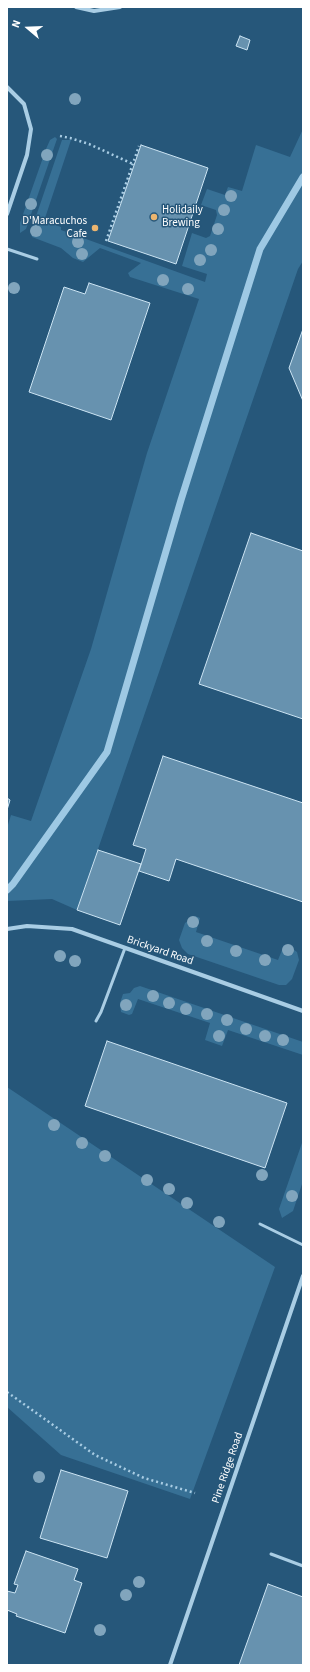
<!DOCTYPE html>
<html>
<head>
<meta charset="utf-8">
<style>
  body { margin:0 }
  #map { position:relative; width:310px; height:1672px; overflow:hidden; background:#26577a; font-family:"Source Sans 3",sans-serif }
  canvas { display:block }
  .frame { position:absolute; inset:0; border:8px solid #fff; pointer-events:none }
  .north { position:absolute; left:8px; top:8px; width:40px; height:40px; -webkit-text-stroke:3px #26577a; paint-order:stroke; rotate:289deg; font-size:11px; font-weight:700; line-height:16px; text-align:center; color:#fff }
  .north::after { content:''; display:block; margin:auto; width:14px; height:18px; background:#fff; clip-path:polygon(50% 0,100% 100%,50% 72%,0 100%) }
</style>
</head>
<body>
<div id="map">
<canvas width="310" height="1672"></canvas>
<div class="frame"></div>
<div class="north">N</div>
</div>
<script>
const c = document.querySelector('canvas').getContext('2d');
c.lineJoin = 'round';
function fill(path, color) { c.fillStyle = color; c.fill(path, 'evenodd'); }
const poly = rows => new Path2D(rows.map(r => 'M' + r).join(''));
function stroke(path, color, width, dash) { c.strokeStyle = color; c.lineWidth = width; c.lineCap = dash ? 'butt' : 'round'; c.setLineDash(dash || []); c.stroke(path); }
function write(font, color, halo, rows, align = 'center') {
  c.font = font + ' "Source Sans 3",sans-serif'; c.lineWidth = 3; c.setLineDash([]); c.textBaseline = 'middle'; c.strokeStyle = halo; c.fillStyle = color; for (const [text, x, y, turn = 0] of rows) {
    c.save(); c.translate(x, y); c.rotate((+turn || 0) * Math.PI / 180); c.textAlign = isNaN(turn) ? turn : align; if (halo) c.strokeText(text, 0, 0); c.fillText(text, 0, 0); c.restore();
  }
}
const green = poly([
  [303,129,303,261,298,269,77,910,52,899,7,901,7,828,11,815,31,821,91,649,147,453,199,299,130,277,128,273,141,263,100,248,83,262,73,258,61,248,32,237,31,231,62,140,71,140,44,221,61,227,61,230,205,282,207,274,182,266,192,233,206,238,210,236,217,215,216,210,201,205,207,189,225,195,228,187,242,191,256,145,290,157],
  [55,137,57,139,26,229,20,233,20,223,46,149,50,140],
  [195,916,200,918,196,932,278,960,284,945,290,947,297,952,299,960,292,979,286,985,279,985,188,954,182,948,179,940,185,923],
  [140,986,303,1042,303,1055,228,1030,222,1046,205,1040,210,1023,138,999,132,1014,129,1015,121,1012,120,1003,123,994,130,993,134,988],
  [7,1087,275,1267,190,1499,61,1455,7,1407],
  [303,1140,303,1181,293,1211,282,1218,279,1209]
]);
const stream = poly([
  [7,890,13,884,107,752,181,500,260,249,303,177]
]);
const building = poly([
  [240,36,250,40,247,50,236,46,240,36],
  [141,145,208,168,176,264,108,241,141,145],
  [89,283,150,303,111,420,29,392,64,287,85,294,89,283],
  [303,329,303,401,289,368,303,329],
  [251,533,303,551,303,719,199,684,251,533],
  [163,756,303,803,303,902,176,859,169,881,139,871,146,849,133,845,163,756],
  [7,798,10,800,7,810,7,798],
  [98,850,141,864,120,925,77,910,98,850],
  [107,1041,287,1103,265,1168,85,1106,107,1041],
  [61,1470,128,1491,107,1558,40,1538,61,1470],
  [26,1551,78,1569,74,1580,82,1583,65,1633,16,1616,17,1614,7,1610,7,1591,15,1593,18,1585,14,1584,26,1551],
  [268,1584,303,1597,303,1665,239,1665,268,1584]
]);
const path = poly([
  [60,136,70,138,89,144,133,164],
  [106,241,139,146],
  [7,1392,95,1455,144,1478,195,1493]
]);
const service = poly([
  [7,249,37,259],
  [96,1021,101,1012,125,948],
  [260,1224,303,1245],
  [271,1554,303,1566]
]);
const minor = poly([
  [76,7,94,11,120,7],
  [7,87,24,104,31,129,27,155,7,214],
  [7,929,27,926,72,929,303,1011],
  [170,1665,303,1276]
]);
const trees = [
  [75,99],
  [47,155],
  [231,196],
  [31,204],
  [224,210],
  [218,229],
  [36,231],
  [78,242],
  [211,250],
  [82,254],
  [200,260],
  [163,280],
  [14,288],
  [188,289],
  [193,922],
  [207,941],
  [288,950],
  [236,951],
  [60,956],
  [265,960],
  [75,961],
  [153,996],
  [169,1003],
  [126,1005],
  [186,1009],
  [207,1014],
  [227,1020],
  [246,1029],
  [219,1036],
  [265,1036],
  [283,1040],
  [54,1125],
  [82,1143],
  [105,1156],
  [262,1175],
  [147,1180],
  [169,1189],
  [292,1196],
  [187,1203],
  [219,1222],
  [39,1477],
  [139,1582],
  [126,1595],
  [100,1630]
];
const markers = [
  [154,217,4,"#ecb56f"],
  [95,228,4,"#ecb56f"]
];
const poiNames = [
  ["Holidaily",162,211],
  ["Brewing",162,224],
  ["D'Maracuchos",87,222,"right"],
  ["Cafe",87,235,"right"]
];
const streetNames = [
  ["Brickyard Road",160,951,19],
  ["Pine Ridge Road",228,1468,-71]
];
fill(green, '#377095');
stroke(stream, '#9ec9e4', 7);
fill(building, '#6792af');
stroke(building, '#cce4f3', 1);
stroke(path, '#a9cde4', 2.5, [2, 3]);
stroke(service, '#a9cde4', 3);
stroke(minor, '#a9cde4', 4);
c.fillStyle = '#81a5bd';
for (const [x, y] of trees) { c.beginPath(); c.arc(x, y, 6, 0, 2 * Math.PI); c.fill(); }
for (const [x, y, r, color] of markers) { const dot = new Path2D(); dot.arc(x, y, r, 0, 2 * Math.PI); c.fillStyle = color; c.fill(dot); stroke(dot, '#26577a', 1.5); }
write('11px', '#fff', '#26577a', poiNames, 'left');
write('11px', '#fff', '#26577a', streetNames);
</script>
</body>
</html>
